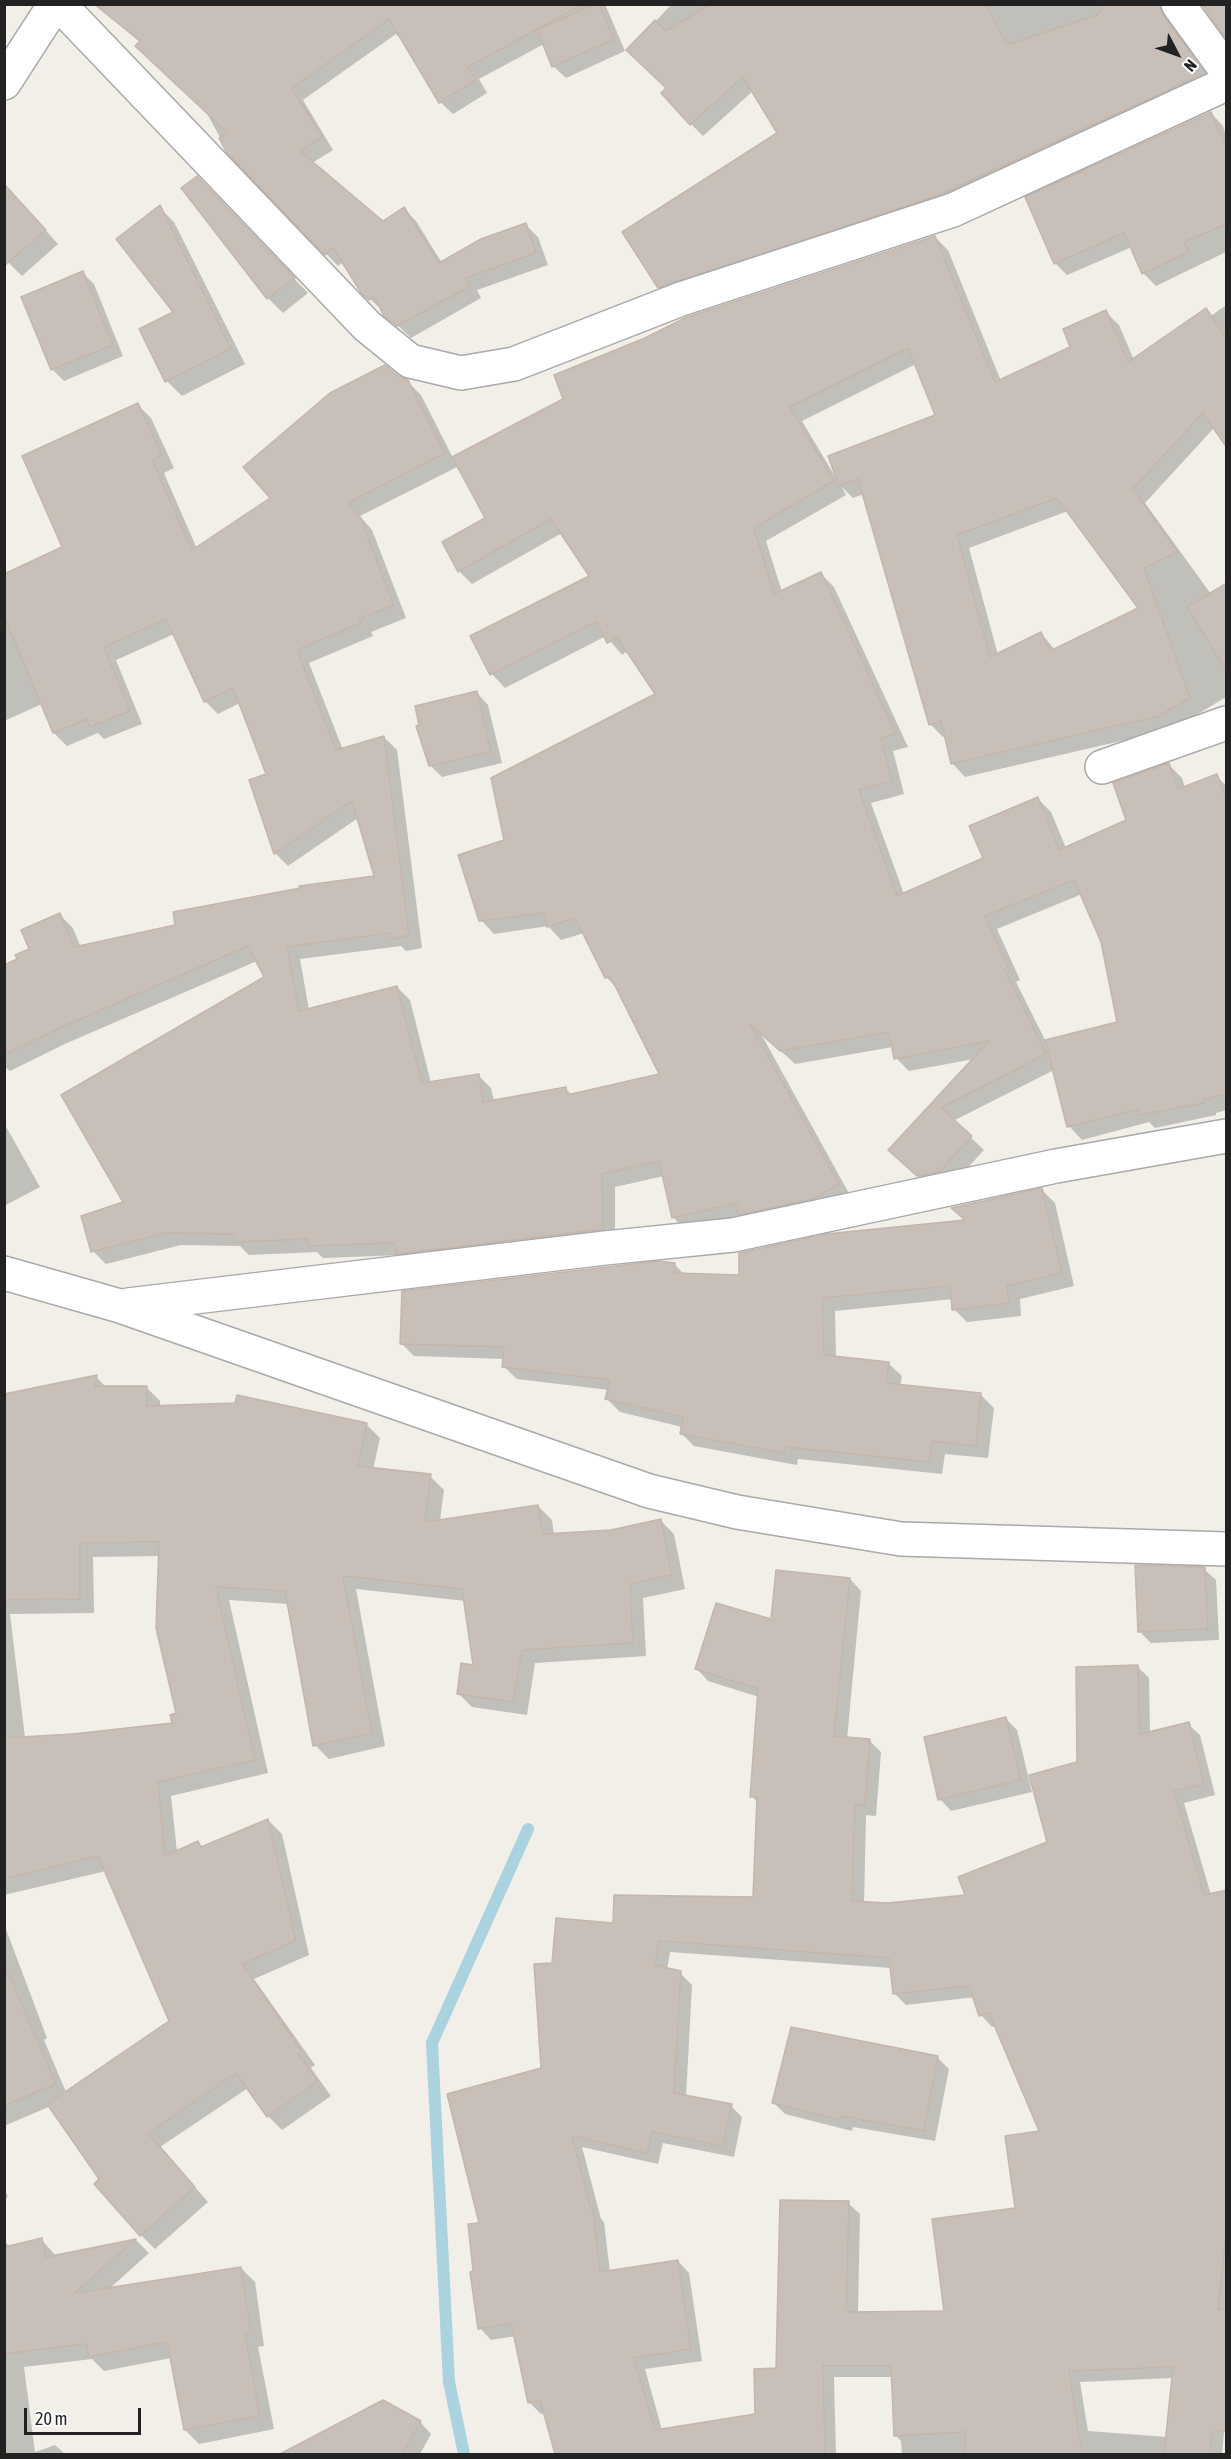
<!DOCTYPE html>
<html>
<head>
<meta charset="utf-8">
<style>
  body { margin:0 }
  #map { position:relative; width:1231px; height:2459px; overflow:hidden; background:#f2efe9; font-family:"Asap Condensed",sans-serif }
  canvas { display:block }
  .frame { position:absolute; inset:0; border:6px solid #222; pointer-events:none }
  .north { position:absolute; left:1147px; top:24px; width:60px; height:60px; -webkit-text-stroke:4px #fff; paint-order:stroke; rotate:131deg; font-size:16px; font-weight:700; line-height:24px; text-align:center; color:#222 }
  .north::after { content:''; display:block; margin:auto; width:21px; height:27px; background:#222; clip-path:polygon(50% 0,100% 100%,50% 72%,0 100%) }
  .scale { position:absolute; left:24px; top:2408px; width:117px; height:27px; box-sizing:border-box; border:3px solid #222; border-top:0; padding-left:8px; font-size:18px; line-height:21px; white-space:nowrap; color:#222; -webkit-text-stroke:4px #fff; paint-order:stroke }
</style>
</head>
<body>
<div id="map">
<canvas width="1231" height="2459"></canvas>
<div class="frame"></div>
<div class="north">N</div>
<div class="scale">20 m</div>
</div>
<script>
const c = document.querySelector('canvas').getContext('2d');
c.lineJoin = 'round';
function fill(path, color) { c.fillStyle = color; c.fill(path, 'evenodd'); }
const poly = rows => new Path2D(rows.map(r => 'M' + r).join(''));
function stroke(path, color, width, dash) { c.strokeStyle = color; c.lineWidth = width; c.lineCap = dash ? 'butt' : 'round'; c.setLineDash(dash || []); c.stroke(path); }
const shadow = poly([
  [95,4,605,4,625,51,566,78,553,66,544,44,479,79,487,93,453,114,440,102,405,43,396,34,303,100,333,150,312,163,383,223,404,209,416,221,442,263,526,225,538,237,548,265,477,290,481,298,411,338,364,293,343,262,338,266,228,152,205,110,140,42],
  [672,4,1176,4,1171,20,1175,29,1213,81,949,207,672,299,659,287,779,133,753,91,703,136,691,124,668,89,628,50],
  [1211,113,1223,126,1226,134,1226,252,1156,286,1144,274,1132,247,1067,275,1055,263],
  [212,193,308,293,283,313,268,298],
  [15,196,58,244,22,276,9,263,4,252],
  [159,207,174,222,245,364,182,396,167,381,175,313],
  [935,237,948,250,1001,381,1072,348,1106,312,1119,325,1134,360,1206,310,1211,316,1226,305,1226,440,1214,428,1145,503,1211,594,1226,585,1226,697,1173,729,965,777,952,763,946,736,943,737,930,724,864,494,853,498,842,487,846,495,766,541,782,592,821,574,834,587,908,747,893,751,904,794,871,803,904,894,985,859,1038,799,1051,812,1066,848,1127,821,1169,765,1182,778,1185,788,1217,776,1226,786,1226,1110,1216,1113,1216,1115,1155,1128,1149,1122,1082,1140,1069,1126,1054,1070,953,1121,984,1150,952,1185,932,1189,903,1163,974,1059,909,1071,896,1058,893,1047,795,1064,760,1032,851,1197,686,1231,673,1217,664,1176,615,1187,615,1242,412,1266,401,1255,323,1258,317,1252,249,1255,240,1246,181,1245,106,1264,93,1251,265,978,257,961,67,1043,10,1071,4,1066,4,966,19,960,31,950,60,915,73,928,81,948,375,878,358,818,288,866,275,853,251,781,268,775,240,703,218,714,205,701,174,634,116,660,142,724,104,739,98,733,67,746,54,733,42,704,4,721,4,575,64,548,138,405,151,418,174,468,164,473,197,549,272,498,397,377,407,381,421,395,453,458],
  [916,364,937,416,836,478,802,421],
  [459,466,487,518,459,571,472,584,562,533,591,577,472,637,492,674,505,688,606,636,622,655,628,651,657,694,506,841,481,920,494,934,548,926,561,940,584,933,606,977,619,990,662,1075,572,1095,565,1088,494,1101,491,1088,478,1075,431,1083,410,1000,397,987,309,1010,300,959,401,946,406,951,422,948,397,750,384,737,343,750,309,663,373,636,371,632,406,618,372,530,360,516],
  [1068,511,1141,609,1055,650,1041,633,998,655,969,548],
  [1082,894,1103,942,1119,1023,1046,1042,1016,982,1020,980,997,929],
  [83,273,94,284,123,356,64,381,52,369],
  [477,693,488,705,502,763,442,777,431,766],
  [4,1123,40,1187,4,1206],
  [1042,1190,1055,1203,1074,1286,1020,1299,1021,1316,967,1322,954,1309,953,1299,835,1311,836,1358,888,1363,902,1376,900,1386,981,1395,994,1408,988,1458,945,1454,942,1474,798,1459,797,1465,694,1446,681,1433,682,1427,620,1412,607,1399,609,1390,517,1379,503,1366,504,1359,414,1356,401,1343,675,1265,684,1274,741,1276,967,1222],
  [96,1377,107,1388,146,1387,160,1401,160,1407,366,1424,380,1438,373,1470,430,1476,444,1490,440,1521,538,1506,552,1520,554,1535,611,1531,660,1520,674,1534,685,1589,643,1598,646,1656,535,1663,527,1715,472,1707,458,1693,475,1667,466,1601,356,1589,385,1746,329,1759,315,1745,289,1604,229,1600,268,1773,171,1796,177,1852,198,1843,203,1848,268,1820,282,1834,309,1955,254,1979,315,2065,311,2068,331,2096,282,2130,268,2116,248,2088,160,2147,208,2202,155,2249,141,2235,51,2106,4,2126,4,1924,47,2038,44,2040,66,2092,171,2022,106,1871,4,1895,4,1395],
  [160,1556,178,1714,174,1724,25,1738,10,1614,94,1613,93,1557],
  [1204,1569,1216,1580,1219,1640,1151,1643,1140,1632],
  [850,1579,861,1591,847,1739,869,1740,881,1752,876,1816,866,1815,864,1903,888,1905,967,1896,1049,1843,1079,1763,1138,1667,1149,1678,1150,1733,1188,1724,1200,1735,1215,1795,1184,1803,1211,1895,1226,2162,1226,2411,1222,2454,902,2454,901,2441,895,2435,893,2377,834,2377,836,2454,557,2454,545,2413,541,2414,529,2402,516,2336,491,2340,480,2328,475,2272,481,2224,542,2070,554,1964,614,1924,754,1899,758,1803,752,1796,759,1697,708,1681,697,1669,772,1621],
  [670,1952,891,1968,894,1993,906,2005,975,1997,981,2015,992,2027,996,2026,1041,2133,1016,2209,945,2312,858,2313,860,2214,848,2203,757,2415,662,2430,645,2369,702,2361,689,2273,678,2261,610,2272,604,2222,601,2219,582,2147,658,2164,663,2143,734,2157,742,2117,731,2106,686,2097,692,1985,680,1973,667,1970],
  [1173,2378,1167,2437,1088,2431,1080,2382],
  [1006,1719,1017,1730,1032,1792,951,1811,940,1799],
  [937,2057,949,2069,935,2141,853,2127,852,2131,785,2114,774,2103],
  [4,2188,8,2197,4,2199],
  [4,2239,9,2247,41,2239,56,2256,136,2240,149,2253,109,2289,241,2268,255,2282,264,2346,258,2347,274,2429,199,2444,185,2430,171,2358,104,2371,92,2359,24,2367,35,2452,55,2445,65,2454,4,2454],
  [420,2422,431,2434,420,2454,315,2454,327,2431]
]);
const stream = poly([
  [464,2454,449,2382,432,2043,528,1829]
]);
const building = poly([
  [94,4,584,4,468,67,476,80,439,103,389,19,292,88,322,137,300,151,383,221,404,207,439,263,481,239,526,223,536,253,466,278,470,286,397,326,384,316,374,297,369,300,362,294,333,248,325,255,227,153,219,138,228,133,135,46,140,41,94,4],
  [595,4,599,4,614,39,552,67,537,30,595,4],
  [710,4,986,4,1007,45,1097,15,1106,4,1160,4,1163,15,1193,56,1188,59,1198,71,1195,73,1197,77,937,196,658,288,622,232,777,133,743,77,690,125,661,93,666,88,626,50,655,20,666,31,710,4],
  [1202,4,1227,4,1227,38,1226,39,1202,4],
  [1211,112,1227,148,1227,224,1184,242,1189,252,1142,274,1124,233,1054,264,1025,197,1211,112],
  [197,176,295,278,267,299,181,188,197,176],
  [4,184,46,230,4,266,4,184],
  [160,205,231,349,165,382,139,329,173,312,116,239,160,205],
  [935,236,995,382,1070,347,1063,329,1106,310,1128,362,1206,308,1227,339,1227,448,1203,413,1133,489,1178,552,1144,568,1190,698,1159,716,951,764,941,721,929,725,858,479,839,486,828,456,935,415,908,348,790,407,834,481,754,528,774,594,821,572,896,734,881,738,892,781,859,790,897,896,983,858,969,826,1038,797,1059,850,1126,820,1113,783,1169,763,1178,789,1217,774,1227,801,1227,1094,1203,1100,1204,1103,1140,1115,1139,1109,1067,1127,1045,1040,1117,1022,1101,942,1074,880,985,916,1008,967,1004,969,1046,1054,941,1108,972,1136,939,1172,917,1176,888,1150,989,1041,894,1059,889,1032,780,1051,750,1024,839,1184,813,1199,738,1215,738,1203,672,1218,659,1161,602,1174,603,1229,397,1254,394,1243,308,1246,308,1239,234,1242,234,1234,167,1233,91,1252,81,1216,123,1202,61,1095,264,977,248,946,53,1031,4,1055,4,965,17,959,15,955,29,949,21,930,60,913,74,947,175,925,173,912,300,888,299,886,374,876,352,801,274,854,249,780,266,774,233,688,204,702,166,619,104,647,130,711,90,727,87,719,53,733,4,616,4,574,62,547,22,456,138,403,162,455,152,460,192,550,270,498,243,467,330,393,385,365,398,376,408,380,445,453,348,503,359,515,394,605,359,619,361,623,297,650,336,750,384,736,409,935,392,939,390,933,287,947,299,1011,397,986,422,1083,479,1074,483,1102,566,1087,567,1095,659,1074,610,976,605,978,575,918,547,927,544,913,479,921,458,855,504,840,491,778,655,694,617,637,607,643,596,622,490,675,470,636,589,576,551,519,458,572,442,542,485,518,452,457,563,399,554,375,645,338,687,317,935,236],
  [1057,498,1138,608,1050,651,1041,632,990,657,957,535,1057,498],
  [83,271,113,345,51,370,21,297,83,271],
  [1227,583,1227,672,1187,607,1227,583],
  [477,691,491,752,429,766,416,726,419,725,415,706,477,691],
  [1042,1188,1062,1273,1007,1286,1009,1303,952,1310,950,1286,822,1298,824,1355,889,1362,886,1383,981,1393,976,1446,932,1441,929,1462,785,1447,784,1453,680,1434,683,1417,605,1399,610,1380,502,1367,504,1347,400,1344,402,1291,658,1261,675,1263,674,1273,739,1275,739,1253,826,1234,965,1220,951,1208,1042,1188],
  [97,1375,95,1386,147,1386,147,1406,235,1403,237,1395,367,1423,358,1466,431,1474,425,1522,538,1505,543,1534,611,1530,661,1519,672,1575,630,1584,633,1643,522,1650,513,1702,457,1694,461,1663,473,1665,462,1589,343,1576,372,1733,313,1746,285,1591,216,1587,255,1760,158,1782,165,1856,198,1841,201,1847,268,1819,296,1941,242,1964,302,2051,298,2054,318,2081,267,2117,236,2073,148,2133,195,2187,140,2236,94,2184,99,2179,47,2104,169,2021,98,1856,4,1879,4,1738,73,1734,172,1723,170,1715,176,1713,156,1628,159,1542,80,1543,80,1599,4,1600,4,1394,97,1375],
  [1135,1565,1205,1567,1208,1629,1138,1632,1135,1565],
  [776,1570,850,1578,834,1736,870,1739,865,1805,855,1804,852,1901,888,1903,965,1895,958,1877,1047,1842,1029,1775,1077,1762,1076,1667,1138,1665,1140,1734,1189,1722,1204,1784,1174,1791,1204,1895,1227,1890,1227,2225,1218,2310,1227,2309,1227,2431,1212,2432,1210,2454,1164,2454,1173,2367,1069,2371,1082,2454,964,2454,966,2432,894,2436,891,2366,823,2366,825,2454,555,2454,540,2400,528,2403,511,2323,478,2329,470,2272,473,2271,468,2224,479,2223,447,2094,541,2068,534,1964,552,1963,556,1918,613,1923,614,1895,753,1897,757,1797,750,1797,758,1689,695,1669,716,1603,771,1619,776,1570],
  [659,1941,889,1958,893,1994,969,1986,979,2016,989,2013,1039,2131,1005,2136,1015,2208,932,2219,944,2311,846,2312,849,2201,780,2200,776,2368,754,2369,755,2414,655,2430,634,2358,691,2349,678,2260,600,2272,593,2209,591,2209,572,2136,647,2153,652,2132,723,2146,732,2104,674,2093,681,1971,655,1965,659,1941],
  [1006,1717,1021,1780,938,1800,924,1737,1006,1717],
  [4,1963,56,2084,4,2106,4,1963],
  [791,2027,938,2056,924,2131,842,2116,841,2120,772,2103,791,2027],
  [42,2238,46,2257,136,2239,75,2293,241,2267,251,2333,245,2334,260,2416,184,2430,167,2342,89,2357,86,2344,4,2354,4,2247,42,2238],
  [383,2400,421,2421,402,2454,280,2454,383,2400]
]);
const minor = poly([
  [59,4,367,326,410,361,461,373,514,364,681,299,953,210,1226,84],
  [1178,4,1226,70],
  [4,83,55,4],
  [1102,767,1226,723],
  [4,1273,120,1306,649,1491,737,1512,901,1539,1226,1549],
  [128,1305,605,1248,733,1235,1056,1166,1226,1136]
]);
fill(shadow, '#0003');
stroke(stream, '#aad3df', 12);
fill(building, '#c7bfb8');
stroke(building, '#c4b6ab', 1.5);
stroke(minor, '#a9a9a9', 36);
stroke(minor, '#fff', 33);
</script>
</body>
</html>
